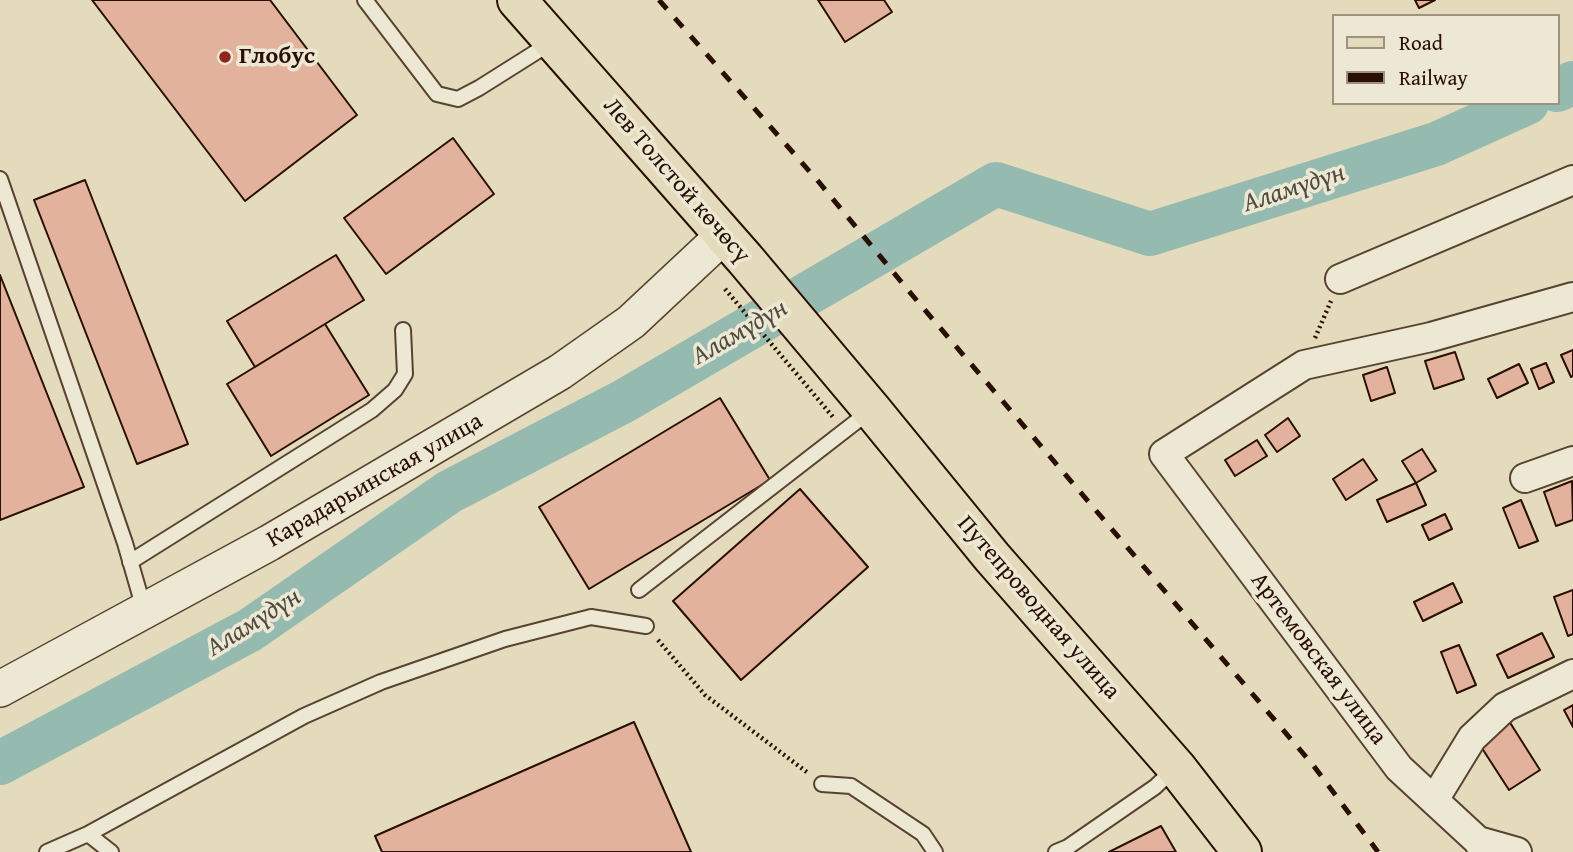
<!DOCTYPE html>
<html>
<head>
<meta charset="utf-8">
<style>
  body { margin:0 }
  #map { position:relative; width:1573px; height:852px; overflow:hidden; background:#e4dbbc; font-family:"Gentium Book Plus",serif }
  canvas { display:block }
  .legend { position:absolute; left:1332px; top:14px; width:228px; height:91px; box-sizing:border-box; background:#ede8d3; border:2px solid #9f917f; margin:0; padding:9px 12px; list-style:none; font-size:21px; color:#290f01 }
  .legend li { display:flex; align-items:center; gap:14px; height:35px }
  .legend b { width:35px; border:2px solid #9f917f }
</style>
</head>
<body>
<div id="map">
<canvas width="1573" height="852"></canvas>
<ul class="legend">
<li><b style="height:9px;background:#e4dbbc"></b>Road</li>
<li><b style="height:9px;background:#290f01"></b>Railway</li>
</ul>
</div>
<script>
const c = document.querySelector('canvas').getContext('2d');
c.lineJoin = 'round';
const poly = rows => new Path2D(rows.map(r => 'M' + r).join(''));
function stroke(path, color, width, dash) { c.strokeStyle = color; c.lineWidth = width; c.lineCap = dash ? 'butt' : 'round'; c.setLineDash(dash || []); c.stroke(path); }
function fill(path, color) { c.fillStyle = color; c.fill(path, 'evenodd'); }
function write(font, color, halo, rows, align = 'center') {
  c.font = font + ' "Gentium Book Plus",serif'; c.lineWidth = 7; c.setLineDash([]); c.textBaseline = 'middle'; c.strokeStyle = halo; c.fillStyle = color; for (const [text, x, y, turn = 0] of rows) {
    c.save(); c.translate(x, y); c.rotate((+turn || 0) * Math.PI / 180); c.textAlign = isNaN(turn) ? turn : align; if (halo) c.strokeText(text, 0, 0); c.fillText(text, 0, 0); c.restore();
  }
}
const river = poly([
  [1557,90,1573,83],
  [0,763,250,630,449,492,624,401,996,184,1150,234,1436,144,1527,103]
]);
const building = poly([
  [92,0,270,0,357,115,245,201,92,0],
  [818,0,884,0,892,12,845,42,818,0],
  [1415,0,1435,0,1419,8,1415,0],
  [453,138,494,194,386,274,344,218,453,138],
  [85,180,188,444,137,464,34,200,85,180],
  [336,255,364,300,255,367,227,321,336,255],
  [0,275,84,487,0,520,0,275],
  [325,324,369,395,271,456,227,384,325,324],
  [1573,350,1573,376,1571,377,1561,355,1573,350],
  [1455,352,1464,379,1434,389,1425,361,1455,352],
  [1546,363,1554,382,1539,389,1531,369,1546,363],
  [1519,364,1528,383,1497,398,1488,379,1519,364],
  [1387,367,1395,393,1371,401,1363,375,1387,367],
  [720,398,770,480,589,589,539,507,720,398],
  [1288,418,1300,436,1277,452,1265,435,1288,418],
  [1257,440,1267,456,1235,476,1225,460,1257,440],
  [1422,449,1436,471,1416,483,1402,461,1422,449],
  [1363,459,1377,480,1346,500,1333,479,1363,459],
  [1572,481,1573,520,1556,526,1544,492,1572,481],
  [1416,483,1426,505,1387,522,1377,500,1416,483],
  [800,489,868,567,741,680,673,601,800,489],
  [1521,500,1538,541,1519,548,1503,508,1521,500],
  [1445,514,1452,529,1429,540,1422,525,1445,514],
  [1453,583,1462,602,1423,621,1414,602,1453,583],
  [1573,590,1573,634,1568,636,1554,597,1573,590],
  [1542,633,1554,657,1508,678,1497,655,1542,633],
  [1459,645,1476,685,1457,693,1441,652,1459,645],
  [1573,705,1573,727,1564,710,1573,705],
  [1509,721,1540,770,1509,790,1478,742,1509,721],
  [634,722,691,852,382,852,375,836,634,722],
  [1161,826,1176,852,1109,852,1161,826]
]);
const path = poly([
  [725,289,833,417],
  [1315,338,1331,301],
  [658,640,705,695,808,773]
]);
const service = poly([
  [365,0,437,94,458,99,479,88,552,42],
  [0,179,125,543,144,609],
  [130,562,372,410,395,390,405,374,403,330],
  [639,590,870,411],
  [822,784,851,786,923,834,935,852],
  [88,834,111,852],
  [47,852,88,834,304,716,381,682,505,639,591,617,646,626],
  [1056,852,1068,847,1155,787,1175,768]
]);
const minor = poly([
  [1340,279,1573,180],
  [1525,478,1573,461],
  [1434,800,1472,738,1505,707,1573,674],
  [1478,841,1517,852],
  [1484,852,1478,841,1399,768,1164,454,1304,365,1431,337,1573,297]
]);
const tertiary = poly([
  [0,689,269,543,560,372,631,322,724,235]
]);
const primary = poly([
  [517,0,745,259,872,410,992,557,1176,767,1242,852]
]);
const rail = poly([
  [659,0,818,181,913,296,1313,765,1378,852]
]);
const markers = [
  [225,57,7,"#8f2418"]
];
const poiNames = [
  ["Глобус",239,57]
];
const streetNames = [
  ["Лев Толстой көчөсү",676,181,49],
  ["Карадарьинская улица",375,481,-30],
  ["Путепроводная улица",1038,608,49],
  ["Артемовская улица",1318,659,53]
];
const waterNames = [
  ["Аламүдүн",1294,189,-18],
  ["Аламүдүн",740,333,-30],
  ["Аламүдүн",254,623,-32]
];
stroke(river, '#95bbb1', 44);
fill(building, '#e2b29d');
stroke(building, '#290f01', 2);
stroke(service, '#584230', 18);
stroke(minor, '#584230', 32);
stroke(tertiary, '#584230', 38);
stroke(primary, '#290f01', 42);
stroke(path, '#290f01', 4.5, [2, 3.5]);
stroke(service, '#ede8d3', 14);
stroke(minor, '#ede8d3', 28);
stroke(tertiary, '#ede8d3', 35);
stroke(primary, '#e4dbbc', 38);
stroke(rail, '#290f01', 5, [12, 12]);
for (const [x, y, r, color] of markers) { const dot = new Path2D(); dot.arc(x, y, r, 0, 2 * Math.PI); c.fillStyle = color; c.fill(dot); stroke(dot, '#ede8d3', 2.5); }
write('bold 24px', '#290f01', '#ede8d3', poiNames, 'left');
write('24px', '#290f01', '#ede8d3', streetNames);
write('italic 26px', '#4f4b3f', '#ede8d3', waterNames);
</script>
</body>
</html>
